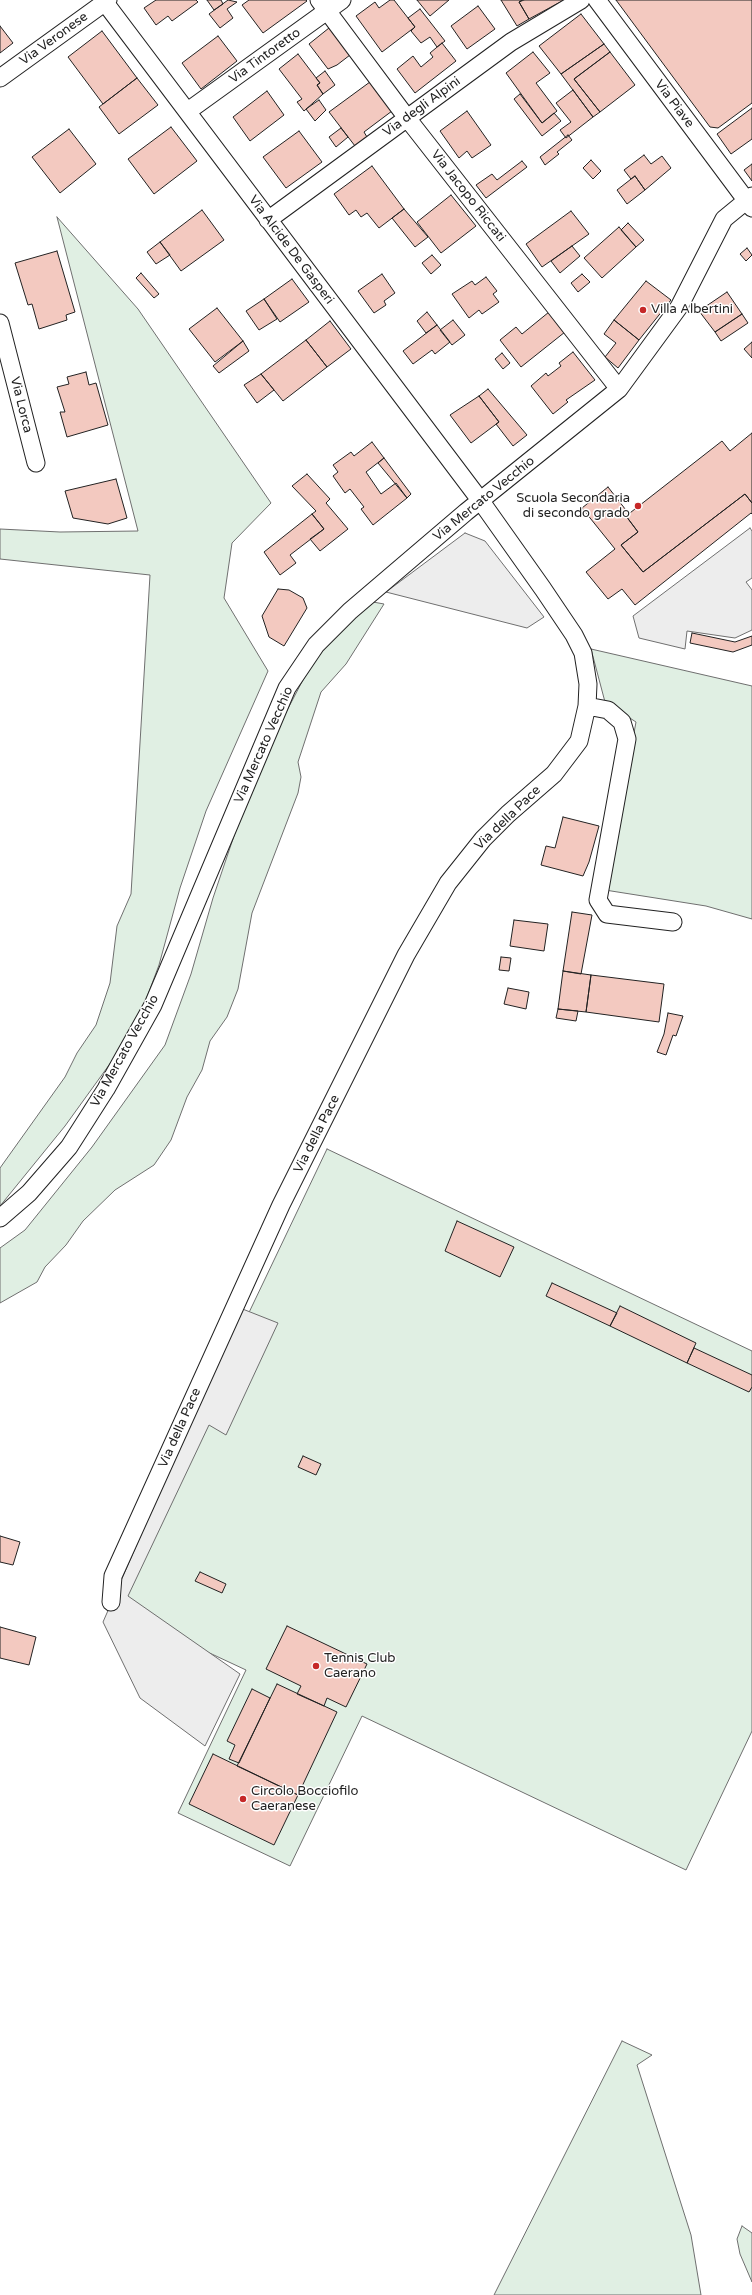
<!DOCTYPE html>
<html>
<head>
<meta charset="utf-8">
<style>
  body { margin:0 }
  canvas { display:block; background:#fff }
</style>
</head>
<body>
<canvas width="752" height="2295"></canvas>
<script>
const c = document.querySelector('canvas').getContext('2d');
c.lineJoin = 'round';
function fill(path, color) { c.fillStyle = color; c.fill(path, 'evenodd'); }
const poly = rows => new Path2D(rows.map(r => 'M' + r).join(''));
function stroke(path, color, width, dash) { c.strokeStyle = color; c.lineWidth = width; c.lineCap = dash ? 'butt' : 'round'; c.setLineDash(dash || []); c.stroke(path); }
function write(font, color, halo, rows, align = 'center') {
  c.font = font + ' "Varela Round",sans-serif'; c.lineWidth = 3; c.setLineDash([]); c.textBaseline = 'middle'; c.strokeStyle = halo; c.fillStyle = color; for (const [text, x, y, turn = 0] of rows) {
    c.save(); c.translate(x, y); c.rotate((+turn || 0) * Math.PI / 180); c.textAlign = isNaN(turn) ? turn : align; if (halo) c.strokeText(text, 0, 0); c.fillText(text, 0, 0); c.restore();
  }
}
const green = poly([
  [57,217,138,309,271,503,232,543,224,598,268,671,206,811,180,888,159,965,135,1029,65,1126,0,1206,0,1168,65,1077,77,1053,96,1025,110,983,117,926,131,894,150,575,0,559,0,529,60,532,138,531,57,217],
  [373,602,384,604,346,664,321,692,298,762,301,777,298,793,252,913,238,989,227,1017,210,1041,202,1070,187,1097,171,1140,154,1165,115,1190,83,1221,66,1245,45,1267,37,1282,0,1303,0,1248,25,1230,92,1147,165,1045,191,974,213,898,238,824,283,718,315,657,331,637,373,602],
  [591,649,752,686,752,919,706,906,605,890,636,722,605,702,591,649],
  [327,1149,752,1351,752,1731,686,1870,362,1716,290,1866,178,1813,246,1670,109,1606,327,1149],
  [622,2041,652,2055,637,2065,691,2235,701,2295,494,2295,622,2041],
  [742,2226,752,2233,752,2282,740,2254,737,2239,742,2226]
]);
const parking = poly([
  [750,528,752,531,752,578,746,582,752,590,752,630,735,638,687,631,685,649,639,638,633,616,750,528],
  [465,533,485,541,544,617,527,628,386,592,465,533],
  [240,1308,278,1323,226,1435,209,1425,128,1596,240,1674,205,1746,140,1698,103,1622,240,1308]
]);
const building = poly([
  [156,0,196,0,198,2,172,21,168,16,156,25,144,8,156,0],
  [207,0,221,0,223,4,214,10,207,0],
  [228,0,237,2,227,9,233,18,220,28,209,14,228,0],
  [249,0,306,0,307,1,263,33,242,5,249,0],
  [390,0,394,0,415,27,382,52,356,16,375,2,379,8,390,0],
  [417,0,449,0,430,16,417,0],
  [501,0,522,0,519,2,529,19,517,26,501,0],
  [524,0,564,0,529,19,519,2,524,0],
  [616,0,752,0,752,103,718,128,710,127,616,0],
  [478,6,495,29,467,49,451,26,478,6],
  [420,9,445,41,437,47,430,37,421,43,411,31,415,27,408,18,420,9],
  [581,14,604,44,561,74,539,46,581,14],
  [0,26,13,43,0,53,0,26],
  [329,28,350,55,337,65,328,69,309,44,329,28],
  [102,31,137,78,103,104,68,57,102,31],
  [218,36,237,61,201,89,182,63,218,36],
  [442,43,456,61,415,93,397,69,413,56,421,67,433,57,430,53,442,43],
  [604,44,610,52,574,79,600,112,593,117,561,74,604,44],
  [533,52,550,73,536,83,557,111,542,123,506,73,533,52],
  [610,52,635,85,600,112,574,79,610,52],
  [298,54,320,83,317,85,323,94,304,111,297,102,302,99,279,69,298,54],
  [325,71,335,85,323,94,317,85,320,83,316,78,325,71],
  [137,78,158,105,119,134,99,107,137,78],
  [374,79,396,108,364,132,367,137,355,146,329,112,374,79],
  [573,90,593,117,566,138,560,130,571,122,556,103,573,90],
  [267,91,284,115,250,141,233,117,267,91],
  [520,94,542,123,554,113,561,121,542,136,514,99,520,94],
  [319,100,326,110,315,121,306,109,319,100],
  [752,108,752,139,731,154,717,134,752,108],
  [467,111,491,145,472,158,467,151,459,158,440,131,467,111],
  [171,127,197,161,154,194,128,159,171,127],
  [341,128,348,137,336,147,329,137,341,128],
  [69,129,96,164,60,193,32,157,69,129],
  [299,131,322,162,286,188,263,157,299,131],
  [568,135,572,140,557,152,559,154,545,165,540,157,568,135],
  [644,155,651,164,662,156,671,168,645,190,635,176,631,179,624,170,644,155],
  [591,160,601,171,593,179,583,168,591,160],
  [522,161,527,167,486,198,476,185,492,174,497,180,522,161],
  [752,164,752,181,744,170,752,164],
  [372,166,404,209,379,228,367,213,361,217,356,210,349,215,334,194,372,166],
  [635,176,645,190,627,204,617,190,635,176],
  [451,195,476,226,441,253,417,222,451,195],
  [404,209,428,237,415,247,392,218,404,209],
  [202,210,224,240,181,271,160,242,202,210],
  [571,211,589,234,542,267,526,244,571,211],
  [628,223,644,240,636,247,621,230,628,223],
  [619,227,636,247,602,278,584,258,619,227],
  [160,242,170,255,156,264,147,252,160,242],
  [572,246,580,256,560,273,551,261,572,246],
  [747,248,752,255,746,261,740,254,747,248],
  [57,251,75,312,66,315,67,320,39,329,32,304,28,305,15,263,57,251],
  [432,255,441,265,431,274,422,263,432,255],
  [141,273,159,294,154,298,136,278,141,273],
  [382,274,395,293,384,301,386,305,374,313,358,291,382,274],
  [582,274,590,282,578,292,571,283,582,274],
  [486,277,497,291,493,294,499,302,482,314,479,310,469,318,452,294,472,281,475,285,486,277],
  [292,279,309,302,280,322,264,299,292,279],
  [646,281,671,300,639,340,614,320,646,281],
  [727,292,742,314,715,332,699,311,727,292],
  [264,299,277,319,259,330,246,311,264,299],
  [217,308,243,341,215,362,189,329,217,308],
  [427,312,437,325,426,333,417,321,427,312],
  [549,312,565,332,521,367,500,340,516,327,522,334,549,312],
  [742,314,748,323,721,341,715,332,742,314],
  [453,320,465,335,452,345,440,330,453,320],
  [614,320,639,340,618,368,605,357,616,343,604,334,614,320],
  [330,321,351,349,327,367,306,340,330,321],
  [437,325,450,342,435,354,432,350,413,364,403,351,437,325],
  [306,340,327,367,283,401,261,374,306,340],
  [243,341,249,351,219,373,213,366,243,341],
  [752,342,752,358,744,349,752,342],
  [573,352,595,380,566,400,568,402,553,414,531,386,546,373,548,376,561,366,559,363,573,352],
  [502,353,510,363,503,369,495,359,502,353],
  [86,372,89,385,96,383,108,425,67,437,60,412,65,412,57,387,69,384,67,377,86,372],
  [261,374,274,390,257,403,244,385,261,374],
  [488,389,527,435,513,446,496,424,499,422,479,396,488,389],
  [479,396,499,422,471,443,450,415,479,396],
  [752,433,752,503,745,494,643,572,621,545,638,532,626,516,722,441,730,451,752,433],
  [372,442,384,458,366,472,381,494,396,483,407,498,373,525,361,509,364,507,350,489,345,493,333,476,338,472,333,465,351,452,354,456,372,442],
  [384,458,411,494,407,498,378,463,384,458],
  [307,474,330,499,326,503,348,529,320,551,310,539,324,529,312,514,316,511,292,486,307,474],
  [116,479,127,518,108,524,73,518,65,491,116,479],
  [608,487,629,514,626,516,638,532,621,545,643,572,745,494,752,503,752,514,751,513,635,605,622,589,608,599,586,572,615,549,582,508,608,487],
  [312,514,324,529,290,555,296,563,280,575,264,552,312,514],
  [278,589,289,590,303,598,307,608,284,646,269,637,262,616,278,589],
  [692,633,735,642,752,636,752,645,733,652,690,643,692,633],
  [563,817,599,826,589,862,583,876,541,865,546,846,555,848,563,817],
  [572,912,592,915,581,974,563,971,572,912],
  [514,920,548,924,544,951,510,946,514,920],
  [501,957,511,958,509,971,499,970,501,957],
  [563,971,591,975,586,1012,558,1009,563,971],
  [591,975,664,984,659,1022,586,1012,591,975],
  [508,988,529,992,526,1009,504,1004,508,988],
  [558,1009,578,1011,576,1021,556,1018,558,1009],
  [668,1013,683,1016,676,1036,673,1035,666,1055,657,1052,664,1034,668,1013],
  [457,1221,514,1247,500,1277,445,1251,457,1221],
  [552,1283,617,1313,610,1326,546,1296,552,1283],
  [620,1306,696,1343,687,1363,610,1326,620,1306],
  [694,1348,752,1375,752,1387,749,1392,687,1363,694,1348],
  [303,1456,321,1464,316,1475,298,1467,303,1456],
  [0,1536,20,1542,13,1565,0,1562,0,1536],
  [200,1572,226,1584,222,1593,195,1581,200,1572],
  [287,1626,367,1664,346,1707,327,1698,324,1706,297,1694,301,1686,266,1669,287,1626],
  [0,1627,36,1637,29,1665,0,1658,0,1627],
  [277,1684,337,1712,298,1795,237,1766,277,1684],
  [252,1689,270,1698,239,1763,229,1759,235,1745,227,1741,252,1689],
  [213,1754,298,1795,274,1845,189,1804,213,1754]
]);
const street = poly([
  [103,0,480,500,543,589,574,635,583,653,588,684,587,706,579,741,554,774,508,814,483,839,448,883,406,955,281,1205,113,1576,111,1602],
  [319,0,407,118,619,389],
  [597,0,752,208],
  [0,78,108,0],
  [188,111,342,0],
  [268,220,511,42,581,0],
  [0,323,36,463],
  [587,706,608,710,622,722,627,739,598,900,607,914,673,922],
  [0,1218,29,1193,69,1147,106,1089,153,1005,287,688,316,645,350,611,466,512,619,389,679,307,724,219,752,196]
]);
const markers = [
  [643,310,4,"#c62828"],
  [638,506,4,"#c62828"],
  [316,1666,4,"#c62828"],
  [243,1799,4,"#c62828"]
];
const streetNames = [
  ["Via Veronese",54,39,-36],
  ["Via Tintoretto",265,56,-36],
  ["Via Piave",674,104,53],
  ["Via degli Alpini",422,107,-36],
  ["Via Jacopo Riccati",468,196,52],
  ["Via Alcide De Gasperi",291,250,53],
  ["Via Lorca",21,405,76],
  ["Via Mercato Vecchio",484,499,-39],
  ["Via Mercato Vecchio",264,745,-66],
  ["Via della Pace",508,818,-44],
  ["Via Mercato Vecchio",125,1051,-61],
  ["Via della Pace",317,1134,-63],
  ["Via della Pace",180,1428,-66]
];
const poiNames = [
  ["Villa Albertini",651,310],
  ["Scuola Secondaria",630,499,"right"],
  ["di secondo grado",630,514,"right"],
  ["Tennis Club",324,1659],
  ["Caerano",324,1674],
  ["Circolo Bocciofilo",251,1792],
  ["Caeranese",251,1807]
];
fill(green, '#e0efe3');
stroke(green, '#6f6f6f', 1);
fill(parking, '#ededed');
stroke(parking, '#6f6f6f', 1);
fill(building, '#f3c9c0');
stroke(building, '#222', 1);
stroke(street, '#222', 19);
stroke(street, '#fff', 17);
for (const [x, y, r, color] of markers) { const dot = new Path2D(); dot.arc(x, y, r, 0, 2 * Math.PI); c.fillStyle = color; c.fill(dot); stroke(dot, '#fff', 1.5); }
write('13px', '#222', '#fff', streetNames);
write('13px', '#222', '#fff', poiNames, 'left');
</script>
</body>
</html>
